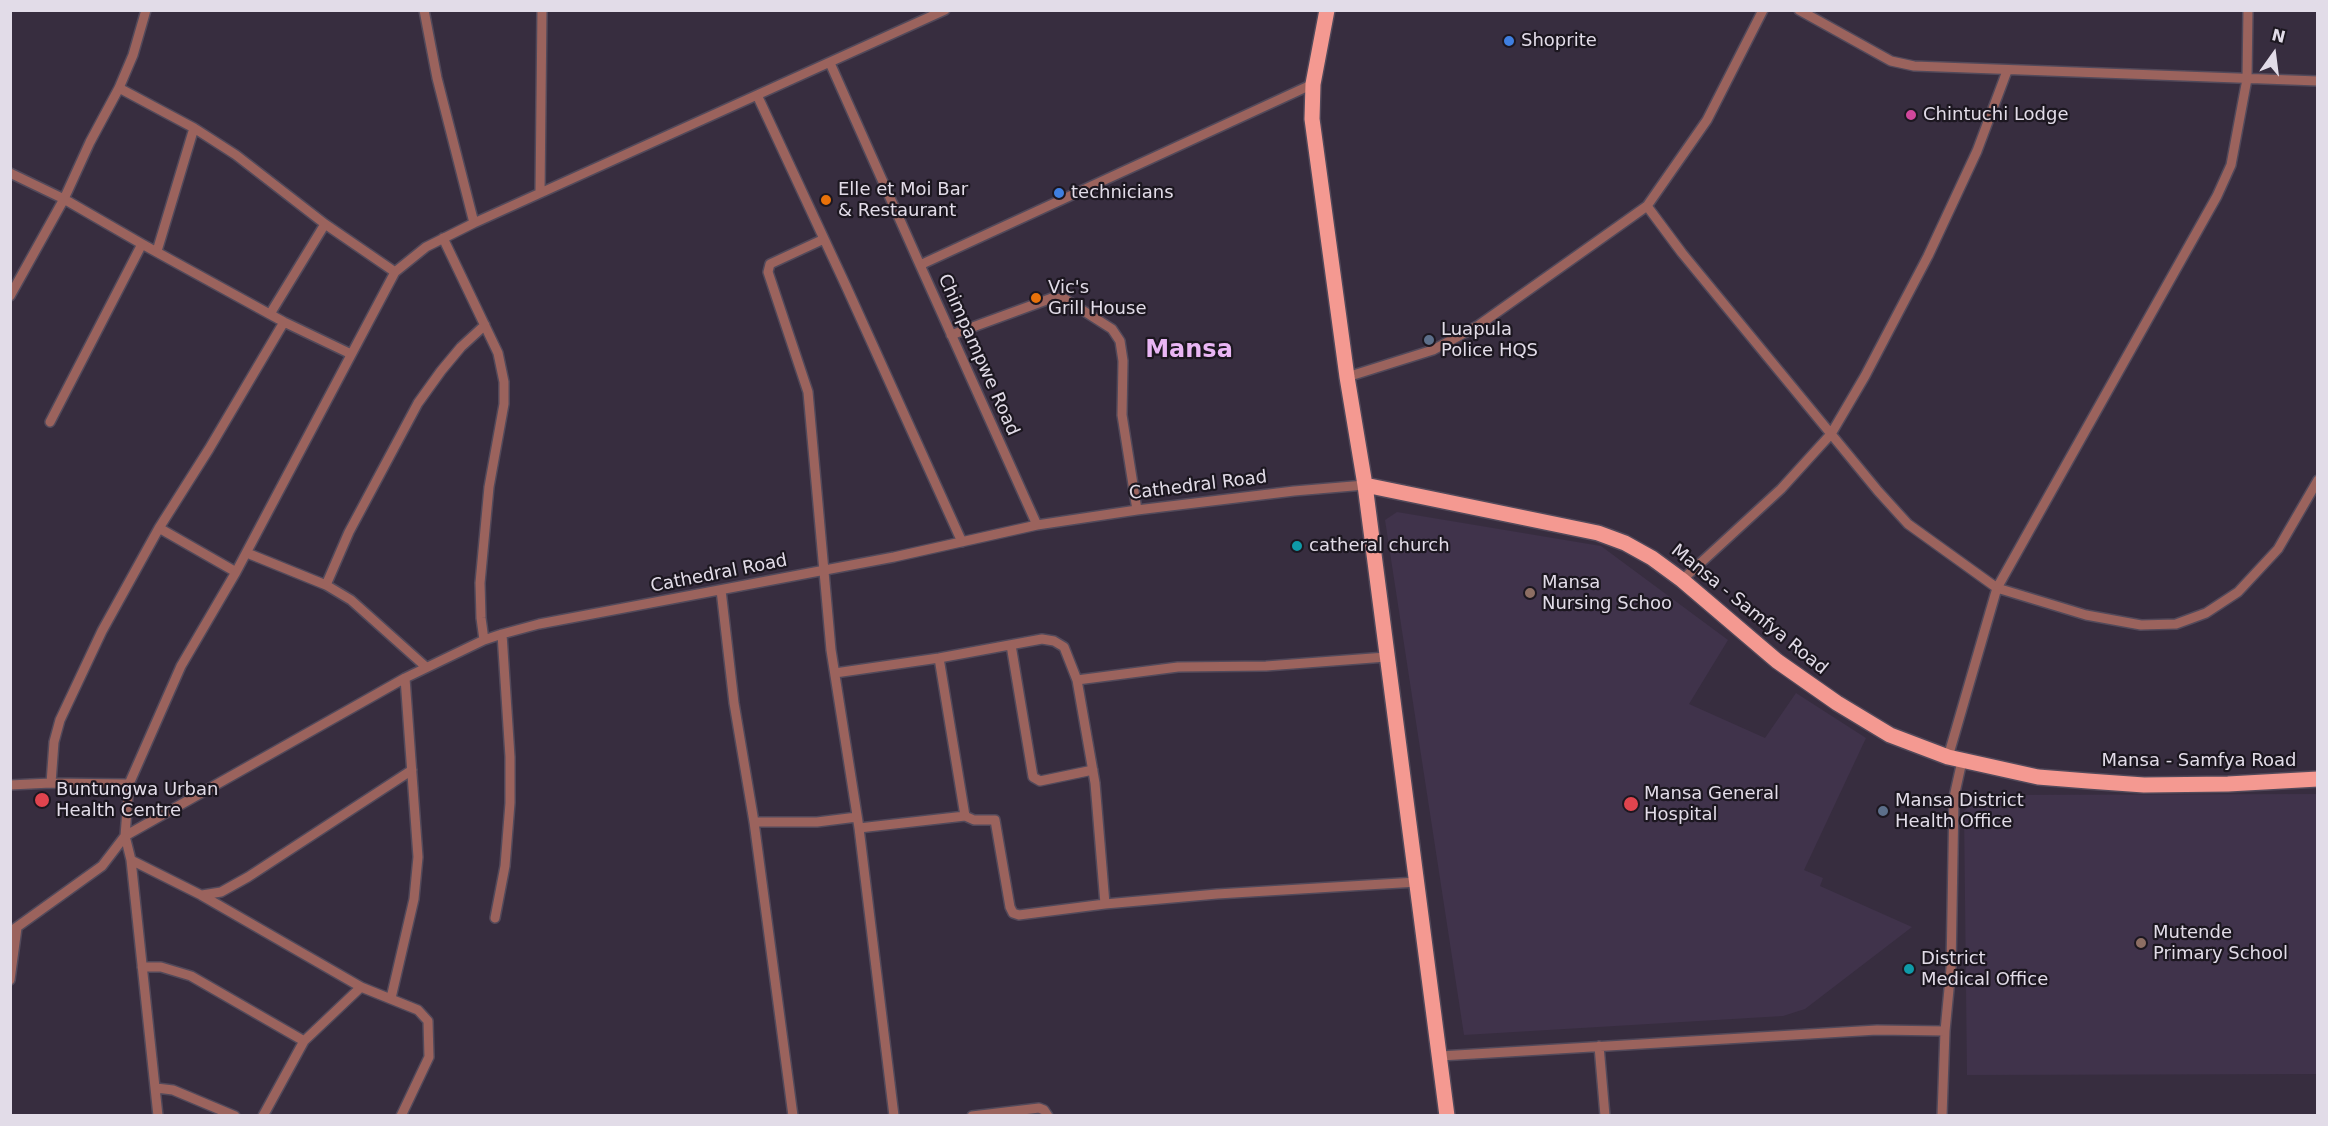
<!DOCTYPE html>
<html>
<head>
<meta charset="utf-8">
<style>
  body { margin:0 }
  #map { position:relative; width:2328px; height:1126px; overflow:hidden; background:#372d3f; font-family:"DejaVu Sans",sans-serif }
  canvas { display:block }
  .frame { position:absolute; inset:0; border:12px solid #e2dce8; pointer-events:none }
  .north { position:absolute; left:2244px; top:24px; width:60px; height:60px; -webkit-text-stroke:4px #1c1720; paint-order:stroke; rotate:14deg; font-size:16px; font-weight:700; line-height:24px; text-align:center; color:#e2dce8 }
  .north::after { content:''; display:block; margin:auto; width:21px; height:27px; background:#e2dce8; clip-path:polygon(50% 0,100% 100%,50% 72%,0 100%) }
</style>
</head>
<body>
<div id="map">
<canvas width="2328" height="1126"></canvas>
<div class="frame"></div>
<div class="north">N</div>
</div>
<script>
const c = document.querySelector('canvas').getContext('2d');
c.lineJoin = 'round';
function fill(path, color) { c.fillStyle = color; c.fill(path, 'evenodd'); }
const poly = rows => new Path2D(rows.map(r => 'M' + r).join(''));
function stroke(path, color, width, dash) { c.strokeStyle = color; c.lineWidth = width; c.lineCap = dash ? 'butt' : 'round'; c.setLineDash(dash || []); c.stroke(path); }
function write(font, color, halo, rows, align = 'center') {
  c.font = font + ' "DejaVu Sans",sans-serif'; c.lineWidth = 4.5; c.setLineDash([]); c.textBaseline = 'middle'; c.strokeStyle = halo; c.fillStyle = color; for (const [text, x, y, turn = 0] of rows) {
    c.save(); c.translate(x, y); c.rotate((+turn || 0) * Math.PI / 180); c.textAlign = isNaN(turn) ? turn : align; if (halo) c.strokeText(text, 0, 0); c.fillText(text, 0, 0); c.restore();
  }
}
const built = poly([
  [1397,512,1601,546,1728,640,1689,704,1765,738,1796,693,1866,738,1804,870,1823,878,1820,886,1912,927,1805,1009,1783,1016,1464,1035,1385,520],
  [2317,794,2317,1074,1967,1075,1964,811,1983,795]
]);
const street = poly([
  [424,10,437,78,474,223],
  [1763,10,1707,120,1647,206,1682,253,1878,491,1908,524,1997,588,1948,757],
  [1799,10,1891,61,1914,66,2318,81],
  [2248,10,2247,79,2231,165,2217,196,1997,588,2086,615,2141,625,2176,624,2206,613,2238,592,2278,549,2318,480],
  [830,63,920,265],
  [119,88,194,128,236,155,325,224,395,272],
  [757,95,846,286,962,542],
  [10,173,64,199,90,142,119,88,133,55,146,10],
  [540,193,542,10],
  [443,238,498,353,504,382,504,404,489,487,480,583,481,618,484,640],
  [824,239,770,264,768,272,808,392,831,650,859,828,894,1116],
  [157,251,194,128],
  [10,296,64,199,142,244,284,322,351,354],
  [270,314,325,224],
  [951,335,1052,298,1065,299,1112,329,1120,341,1123,361,1122,415,1137,510],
  [1347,377,1433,350,1479,325,1647,206],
  [50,422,142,244],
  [1037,525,920,265,1313,84],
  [159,528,236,572],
  [247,553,326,585,351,600,426,667],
  [1682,580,1781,489,1831,434,1865,376,1928,256,1977,151,2007,71],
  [326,585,349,532,418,403,441,371,461,347,485,325],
  [721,590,734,703,754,822,793,1116],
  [1011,645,1033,777,1040,781,1093,770],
  [939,658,965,816],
  [835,673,939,658,1042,639,1054,641,1064,647,1077,680,1178,667,1266,666,1386,657],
  [1077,680,1095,783,1105,904,1217,894,1417,882],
  [51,783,54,742,60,720,102,631,159,528,209,449,284,322],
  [10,785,51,783,129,784],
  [754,822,817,822,857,817],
  [859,828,965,816,974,820,995,820,1010,907,1013,913,1019,915,1105,904],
  [131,860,201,895,361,987,304,1041,191,976,161,967,142,967],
  [202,895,221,892,248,877,412,770],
  [495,918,505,866,510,803,510,757,502,634],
  [10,932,102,866,125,836,405,678,484,640,502,634,539,624,894,557,1037,525,1137,510,1294,491,1365,485],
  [10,980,17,928],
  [361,987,418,1010,428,1021,429,1057,401,1116],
  [391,998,414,899,418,857,405,678],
  [1599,1046,1605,1116],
  [1440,1056,1877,1030,1945,1031,1951,968,1954,797,1962,761],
  [156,1088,173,1090,235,1116],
  [158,1116,131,860,125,836,129,784,181,666,236,572,395,272,426,247,474,223,945,10],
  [263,1116,304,1041],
  [972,1116,1039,1108,1044,1110,1048,1116],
  [1942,1116,1945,1031]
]);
const primary = poly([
  [1327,10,1313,84,1312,119,1347,377,1365,485,1447,1116],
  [1365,485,1598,533,1625,543,1652,558,1682,580,1777,661,1837,703,1890,735,1948,757,2038,777,2088,781,2144,785,2228,784,2318,779]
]);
const markers = [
  [1509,41,6,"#3f7fe0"],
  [1911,115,6,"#d1479c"],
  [1059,193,6,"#3f7fe0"],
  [826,200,6,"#e8710a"],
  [1036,298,6,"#e8710a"],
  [1429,340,6,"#5c6f8a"],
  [1297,546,6,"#0f9aa8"],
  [1530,593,6,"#8d6e63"],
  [42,800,8,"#e0444e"],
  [1631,804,8,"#e0444e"],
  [1883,811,6,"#5c6f8a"],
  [2141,943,6,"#8d6e63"],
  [1909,969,6,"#0f9aa8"]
];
const poiNames = [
  ["Shoprite",1521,41],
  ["Chintuchi Lodge",1923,115],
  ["Elle et Moi Bar",838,190],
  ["& Restaurant",838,211],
  ["technicians",1071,193],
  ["Vic's",1048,288],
  ["Grill House",1048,309],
  ["Luapula",1441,330],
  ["Police HQS",1441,351],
  ["catheral church",1309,546],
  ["Mansa",1542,583],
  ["Nursing Schoo",1542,604],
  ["Buntungwa Urban",56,790],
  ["Health Centre",56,811],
  ["Mansa General",1644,794],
  ["Hospital",1644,815],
  ["Mansa District",1895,801],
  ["Health Office",1895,822],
  ["Mutende",2153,933],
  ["Primary School",2153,954],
  ["District",1921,959],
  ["Medical Office",1921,980]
];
const streetNames = [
  ["Chimpampwe Road",978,355,66],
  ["Cathedral Road",1198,486,-7],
  ["Cathedral Road",719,574,-11],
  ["Mansa - Samfya Road",1749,610,39],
  ["Mansa - Samfya Road",2199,761]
];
const districtNames = [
  ["Mansa",1189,351]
];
fill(built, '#40334b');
stroke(street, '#52495a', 12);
stroke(primary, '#52495a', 18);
stroke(street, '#9b635d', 9);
stroke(primary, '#f49991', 15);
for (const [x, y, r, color] of markers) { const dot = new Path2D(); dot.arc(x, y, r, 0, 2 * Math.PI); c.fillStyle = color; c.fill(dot); stroke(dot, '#1c1720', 2); }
write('18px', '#e2dce8', '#1c1720', poiNames, 'left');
write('18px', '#e2dce8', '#1c1720', streetNames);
write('bold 24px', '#e9b6f4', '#1c1720', districtNames);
</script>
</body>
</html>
